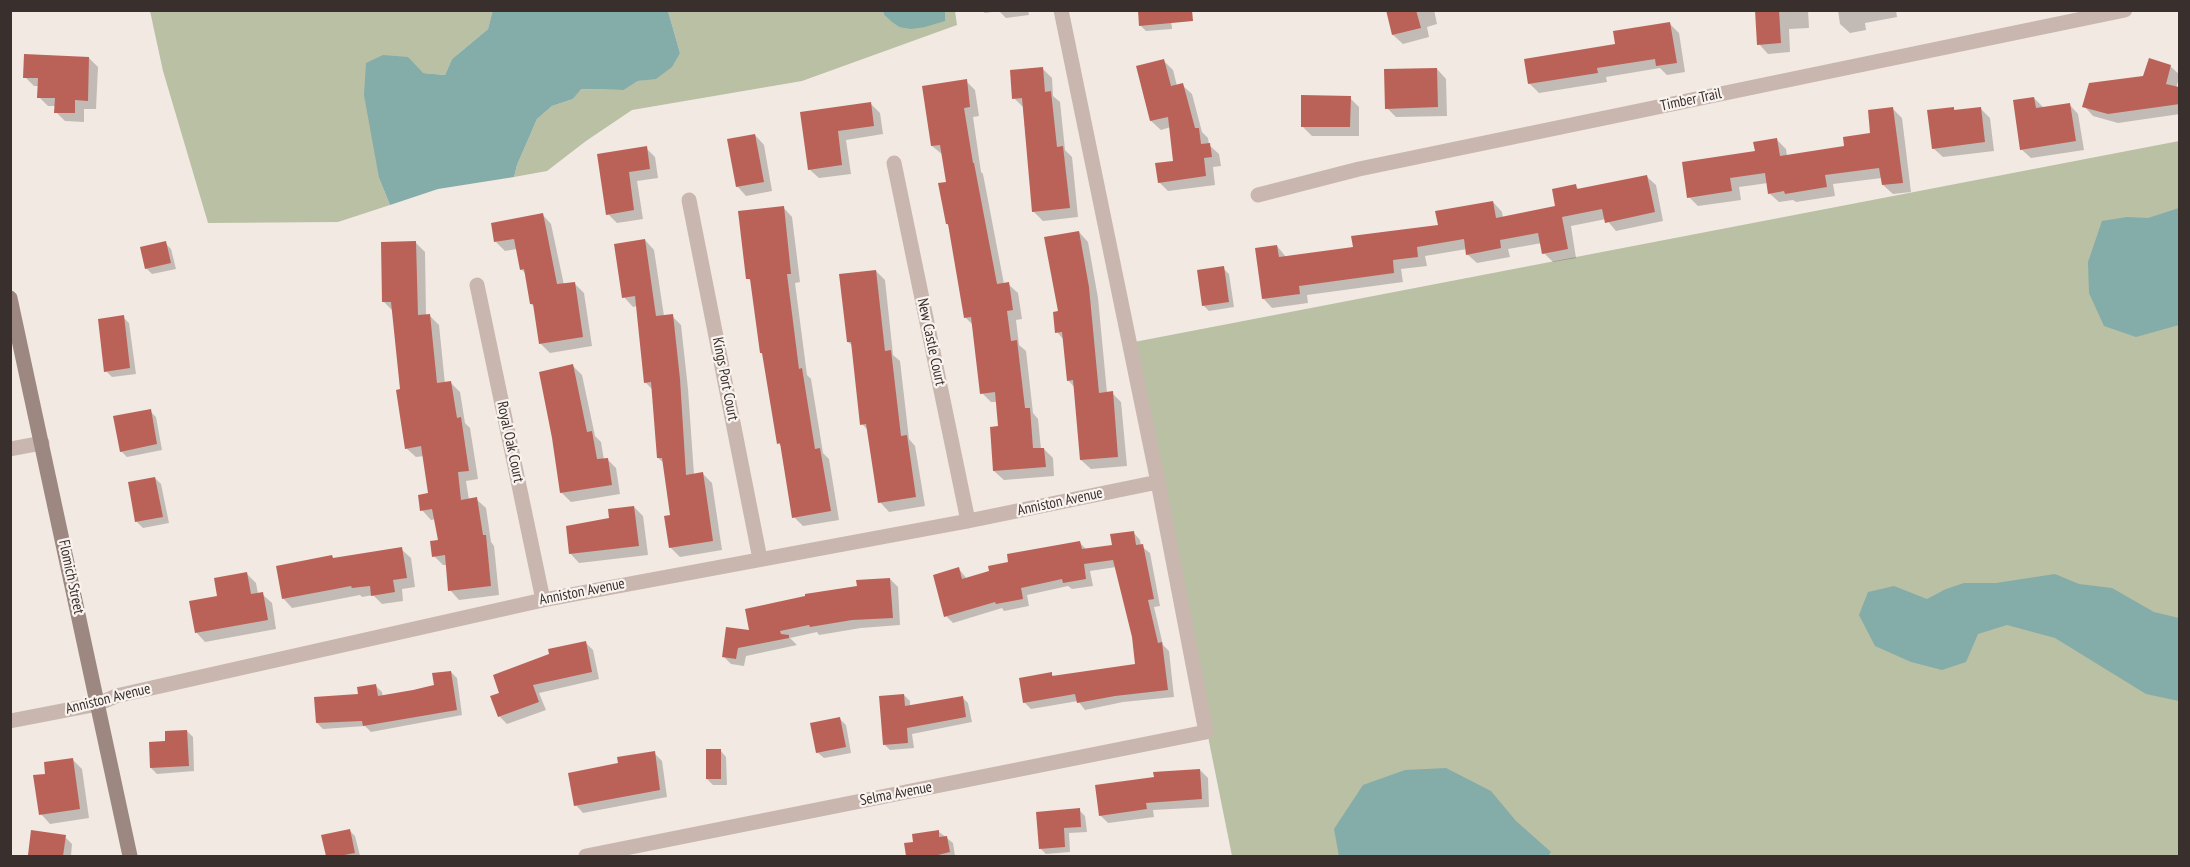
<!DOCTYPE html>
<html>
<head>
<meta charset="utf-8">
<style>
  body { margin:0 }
  #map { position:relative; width:2190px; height:867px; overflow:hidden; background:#f2e9e3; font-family:"PT Sans Narrow",sans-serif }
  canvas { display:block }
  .frame { position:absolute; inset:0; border:12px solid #392f2d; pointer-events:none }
</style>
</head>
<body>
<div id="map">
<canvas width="2190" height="867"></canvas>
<div class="frame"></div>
</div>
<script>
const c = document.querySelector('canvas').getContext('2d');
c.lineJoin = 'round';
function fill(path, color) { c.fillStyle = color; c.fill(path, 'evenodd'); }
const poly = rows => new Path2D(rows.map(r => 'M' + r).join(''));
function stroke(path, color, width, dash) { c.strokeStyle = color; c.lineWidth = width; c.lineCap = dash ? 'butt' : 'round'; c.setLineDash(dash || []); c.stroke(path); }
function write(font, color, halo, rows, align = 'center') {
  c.font = font + ' "PT Sans Narrow",sans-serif'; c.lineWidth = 4.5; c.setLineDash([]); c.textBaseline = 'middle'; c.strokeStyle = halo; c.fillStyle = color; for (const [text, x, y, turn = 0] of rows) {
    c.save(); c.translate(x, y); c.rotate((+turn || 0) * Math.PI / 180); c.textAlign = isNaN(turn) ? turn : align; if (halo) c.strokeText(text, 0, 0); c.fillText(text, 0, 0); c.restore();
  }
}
const green = poly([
  [150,11,493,11,488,29,452,59,445,75,423,73,379,178,390,205,338,222,208,223,163,71],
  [668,11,883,11,884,15,899,27,944,21,945,11,955,11,957,25,802,81,632,110,586,141,547,171,514,177,517,165,537,119,552,106,573,99,580,89,624,90,638,81,656,78,680,53],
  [2179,141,2179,856,1232,856,1129,343]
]);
const water = poly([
  [493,10,668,11,680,53,672,67,656,79,638,81,624,90,581,89,573,99,552,106,537,119,517,165,514,177,438,189,390,205,379,178,364,95,366,63,383,55,408,57,423,73,445,75,452,59,488,29],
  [883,11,945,11,945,21,925,27,911,29,899,27,892,22,884,15],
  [2179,208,2179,325,2136,337,2104,326,2089,293,2088,262,2102,221,2127,217,2148,218],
  [2055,574,2079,584,2112,588,2154,612,2179,618,2179,701,2146,694,2055,638,2007,625,1978,634,1966,662,1942,670,1911,662,1875,646,1859,615,1868,592,1894,586,1927,599,1946,589,1964,583,1996,583],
  [1446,768,1491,791,1516,821,1551,852,1548,856,1339,856,1334,829,1363,785,1405,770]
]);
const shadow = poly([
  [982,10,1028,10,1029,15,1006,18,999,11,985,13],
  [1170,10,1172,29,1146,31,1140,25],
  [1387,10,1434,10,1437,24,1427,27,1429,37,1403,44,1393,35],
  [1757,10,1808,10,1809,28,1789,29,1790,52,1768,54,1759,44],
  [1838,10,1896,10,1897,17,1865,23,1866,30,1850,33,1840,24],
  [1670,24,1679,33,1685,72,1667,75,1660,68,1606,77,1607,82,1539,93,1529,83],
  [89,58,98,67,96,109,84,109,84,122,65,121,56,112,56,106,48,106,39,97,39,86,34,86,25,77],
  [1164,61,1173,70,1177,86,1182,85,1192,94,1202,132,1208,138,1209,145,1219,154,1221,166,1213,167,1215,185,1168,191,1159,182,1175,162,1171,127,1161,130,1151,121],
  [2170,66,2180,75,2176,88,2180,90,2180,114,2118,123,2093,116,2084,106],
  [1042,68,1052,78,1053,96,1060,102,1065,150,1072,157,1078,217,1043,221,1033,211,1023,107,1014,98],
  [1437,69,1446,79,1447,116,1396,117,1387,108],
  [966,81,975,90,979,116,973,117,981,172,983,174,1004,284,1008,284,1018,293,1022,319,1016,320,1019,345,1026,351,1033,413,1038,419,1041,449,1044,449,1053,458,1054,476,1004,480,994,471,999,427,997,402,991,402,982,393,974,326,965,317,950,227,947,224,948,183,943,155,932,146],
  [1350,98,1359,107,1359,136,1312,136,1303,127],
  [2034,98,2044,108,2069,104,2078,114,2084,150,2031,158,2021,149],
  [871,104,880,113,883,134,846,140,851,174,819,178,809,169,802,113],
  [1892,108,1902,118,1911,192,1893,194,1883,185,1882,178,1833,184,1835,196,1796,202,1793,200,1779,202,1769,193,1768,183,1739,187,1741,200,1698,206,1689,197,1777,140,1786,149,1787,156,1846,147,1872,134],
  [1953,108,1956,111,1980,108,1990,118,1994,151,1943,157,1933,148],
  [755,135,764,145,772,191,746,196,737,186],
  [646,148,655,157,658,178,637,181,643,219,617,223,608,214,598,156],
  [1646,176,1656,185,1663,221,1616,231,1606,219,1571,226,1576,258,1553,262,1544,253,1542,243,1508,249,1510,257,1477,263,1467,254,1467,249,1425,256,1427,266,1401,269,1403,282,1307,295,1308,303,1272,308,1263,298,1277,246,1286,257,1354,249,1440,227,1493,202,1502,212,1503,218,1557,208,1575,186,1580,190],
  [783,207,792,217,800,282,795,283,807,375,811,379,823,453,829,459,839,520,803,526,794,517,782,447,778,443,764,355,761,353,752,282,748,278],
  [542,214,551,224,564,285,574,283,584,293,592,346,550,353,540,343,535,307,531,304,527,275,521,269,517,249,505,251,496,242],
  [1079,232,1088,242,1098,298,1107,393,1112,393,1121,402,1127,466,1091,469,1081,460,1075,388,1068,380,1064,340,1057,332],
  [645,240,654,250,664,316,672,316,681,325,688,389,694,475,703,474,712,483,722,550,680,557,670,547,672,517,664,463,658,458,653,390,645,382,638,306,633,307,624,297],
  [165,243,171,249,176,269,152,274,146,268],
  [416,243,425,252,426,316,429,315,439,325,445,384,451,383,460,392,465,423,470,428,478,479,466,481,469,500,476,499,486,508,491,542,494,546,499,595,459,600,450,590,447,565,443,565,434,556,439,542,436,519,431,520,422,510,430,495,424,456,416,457,406,448,393,311,383,301],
  [1223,268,1229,274,1234,307,1209,311,1203,305],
  [876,271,885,280,893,355,900,361,909,439,915,446,925,506,889,512,880,502,869,431,862,424,853,346,848,342],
  [123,317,129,323,136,374,112,377,106,371],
  [573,366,582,375,595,436,601,442,604,460,607,459,616,468,620,494,571,502,561,492],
  [150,411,156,417,162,450,127,457,121,451],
  [155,478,161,484,169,523,143,528,137,522,129,483],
  [634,507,643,516,648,555,579,563,570,553,611,520],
  [1133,532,1140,540,1141,546,1150,553,1160,606,1154,607,1163,645,1169,651,1174,697,1123,702,1085,710,1078,701,1031,709,1024,702,1051,674,1055,677,1136,665,1133,637,1116,567,1090,571,1093,586,1072,589,1068,586,1027,595,1029,606,1004,611,1002,608,953,623,946,616,959,569,967,579,991,572,1010,563,1080,543,1087,550,1113,546],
  [401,549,411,558,415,587,402,589,403,601,382,604,373,595,362,597,360,595,292,608,283,598,332,557,334,559],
  [247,574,256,583,258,594,262,594,272,603,276,629,205,642,196,632,219,597],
  [890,579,898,587,900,625,861,628,819,635,817,632,790,638,797,645,746,656,744,666,731,664,723,656,751,632,858,587],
  [585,642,593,650,599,679,539,693,546,710,507,724,499,716,501,694],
  [451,672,457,678,462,715,371,732,365,726,323,729,317,723,376,686,382,692,383,697,436,686],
  [904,695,910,701,910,707,962,697,968,703,972,722,912,734,914,748,890,750,884,744],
  [840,719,846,725,851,753,824,758,817,752],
  [187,731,193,737,194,771,157,774,151,768,167,743],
  [720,750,726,757,727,785,713,785,707,779],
  [654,753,662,761,667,797,583,813,576,805],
  [72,759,82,769,89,818,50,824,41,814,47,775],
  [1200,770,1208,778,1209,807,1153,810,1154,817,1108,823,1100,815,1155,778],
  [1079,810,1085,816,1087,832,1069,833,1070,852,1046,854,1040,848],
  [349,830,355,836,360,856,328,856,323,836],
  [938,831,953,843,955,856,908,856,906,845,914,843],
  [65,837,72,844,71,856,31,856,29,854]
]);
const building = poly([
  [1138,10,1192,10,1193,21,1139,26],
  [1386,10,1416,10,1421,28,1392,35],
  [1755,10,1779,10,1781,43,1757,45],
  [1670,22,1677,63,1656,66,1655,59,1597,68,1598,73,1528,84,1524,59,1615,44,1613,31],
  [24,54,89,57,88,101,75,100,75,113,54,113,55,98,37,98,38,78,23,78],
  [2149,58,2171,65,2166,84,2179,87,2180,104,2108,114,2082,107,2089,83,2143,76],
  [1164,59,1171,86,1183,83,1195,128,1199,128,1201,144,1210,143,1212,157,1204,158,1206,176,1158,183,1155,163,1173,161,1168,117,1150,121,1136,66],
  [1043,67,1045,92,1051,91,1057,147,1063,146,1070,208,1032,212,1022,98,1012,99,1010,70],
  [1437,68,1438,107,1385,109,1384,69],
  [967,79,970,107,964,108,973,163,974,163,997,284,1009,282,1013,310,1007,311,1011,341,1017,340,1025,408,1030,408,1033,448,1044,448,1046,467,993,471,990,427,998,426,995,392,980,394,971,317,964,318,948,224,946,224,938,183,946,182,940,145,931,146,922,86],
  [1301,95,1351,96,1350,127,1301,127],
  [2034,97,2036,108,2070,103,2076,141,2020,150,2013,100],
  [871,102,874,126,838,131,842,165,808,170,800,112],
  [1893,107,1903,183,1882,185,1879,168,1825,175,1827,187,1785,194,1784,191,1768,194,1765,173,1730,178,1732,191,1687,198,1682,162,1755,151,1753,142,1777,138,1780,156,1844,146,1843,137,1870,133,1868,110],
  [1954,107,1954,110,1981,107,1985,142,1932,149,1927,110],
  [755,134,764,182,736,187,727,139],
  [647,146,650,169,629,172,634,210,606,215,597,154],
  [1647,175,1655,212,1605,223,1602,209,1562,217,1568,249,1542,254,1538,233,1500,240,1501,248,1466,255,1464,239,1417,247,1418,257,1393,260,1394,273,1299,286,1300,294,1262,299,1255,248,1277,245,1279,257,1353,247,1351,236,1438,225,1435,211,1493,201,1496,218,1555,206,1552,189,1576,184,1577,189],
  [784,206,791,274,787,274,799,369,802,368,815,449,820,448,831,511,792,518,780,443,777,444,762,353,760,353,750,279,746,279,738,211],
  [543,213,557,284,575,282,583,337,539,344,533,304,530,304,524,269,520,270,514,239,494,242,491,223],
  [1079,231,1089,287,1099,393,1113,391,1118,457,1080,460,1073,380,1067,381,1062,332,1055,333,1053,312,1058,311,1044,237],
  [645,239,656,316,673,314,680,379,686,475,703,472,713,541,669,548,664,516,670,515,662,458,657,458,651,382,644,383,635,296,622,298,614,244],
  [166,241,171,263,145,269,140,247],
  [416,241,418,315,430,314,437,383,451,381,457,418,461,417,469,471,458,472,461,500,477,497,483,535,486,535,491,586,448,591,445,555,432,557,430,541,438,540,432,509,420,511,418,495,428,493,421,446,405,449,396,390,400,389,391,302,382,302,381,242],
  [1224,266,1229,302,1202,306,1197,270],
  [876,270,885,351,891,350,901,436,907,435,916,497,878,503,866,424,860,425,851,342,847,342,839,274],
  [124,315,130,368,104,372,98,319],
  [573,364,587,432,592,431,597,459,608,458,612,485,560,493,552,438,539,372],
  [151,409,157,444,120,452,113,416],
  [155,477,163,517,135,522,128,482],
  [634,506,639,546,569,554,566,526,609,518,608,509],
  [1134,531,1136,545,1143,544,1154,599,1148,600,1158,643,1162,642,1168,690,1115,696,1077,703,1075,694,1023,703,1019,678,1052,672,1052,676,1135,664,1132,637,1113,560,1084,564,1086,579,1063,583,1062,579,1021,588,1023,599,996,604,995,602,944,617,933,575,959,567,962,579,989,571,988,566,1008,562,1007,554,1080,541,1082,549,1112,545,1110,534],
  [402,547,407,578,393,580,395,592,371,596,370,586,352,588,351,586,282,599,276,566,332,555,333,558],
  [247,572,251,594,263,592,268,620,195,633,189,601,217,596,214,578],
  [890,578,893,618,852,620,810,627,809,625,780,631,781,634,789,635,789,638,738,648,736,659,722,657,726,627,749,630,745,609,805,596,805,594,857,586,856,580],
  [586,641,592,672,533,685,539,702,498,717,490,696,499,693,493,675,549,654,548,649],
  [451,671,457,710,363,726,362,721,316,723,314,697,358,694,357,687,376,684,378,696,413,690,434,685,432,673],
  [904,694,905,706,963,696,966,717,907,728,908,743,883,745,879,696],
  [840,717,846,747,816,753,810,723],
  [187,730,189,766,150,768,149,742,165,741,165,731],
  [706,749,721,749,721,779,706,779],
  [655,751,660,790,574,806,568,773,618,763,617,757],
  [73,758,80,809,39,815,33,775,45,774,44,762],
  [1200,769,1202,799,1146,803,1147,809,1099,816,1095,785,1154,777,1153,772],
  [1080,808,1081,827,1064,828,1065,847,1039,849,1036,812],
  [350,829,355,853,339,856,326,856,321,835],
  [31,830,66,835,63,856,28,855],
  [939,830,939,837,947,836,950,852,934,856,906,856,904,843,913,842,912,834]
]);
const street = poly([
  [894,163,968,521],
  [1258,195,1359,169,2125,10],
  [689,200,760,559],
  [477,285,543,600],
  [10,449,42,443],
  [10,721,98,704,116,696,543,600,968,521,1158,482],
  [586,856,1206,732,1158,482,1061,10]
]);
const secondary = poly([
  [10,298,130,856]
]);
const streetNames = [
  ["Timber Trail",1691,100,-12],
  ["New Castle Court",931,342,78],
  ["Kings Port Court",725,379,79],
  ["Royal Oak Court",510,442,78],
  ["Anniston Avenue",1060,502,-12],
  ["Flomich Street",71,577,78],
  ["Anniston Avenue",582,592,-11],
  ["Anniston Avenue",108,699,-14],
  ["Selma Avenue",896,794,-11]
];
fill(green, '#bac0a4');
fill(water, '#84aca8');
fill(shadow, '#0003');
fill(building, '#ba6258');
stroke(street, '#c9b7af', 15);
stroke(secondary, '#9d8781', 15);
write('15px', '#392f2d', '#f9f3ef', streetNames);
</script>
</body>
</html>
